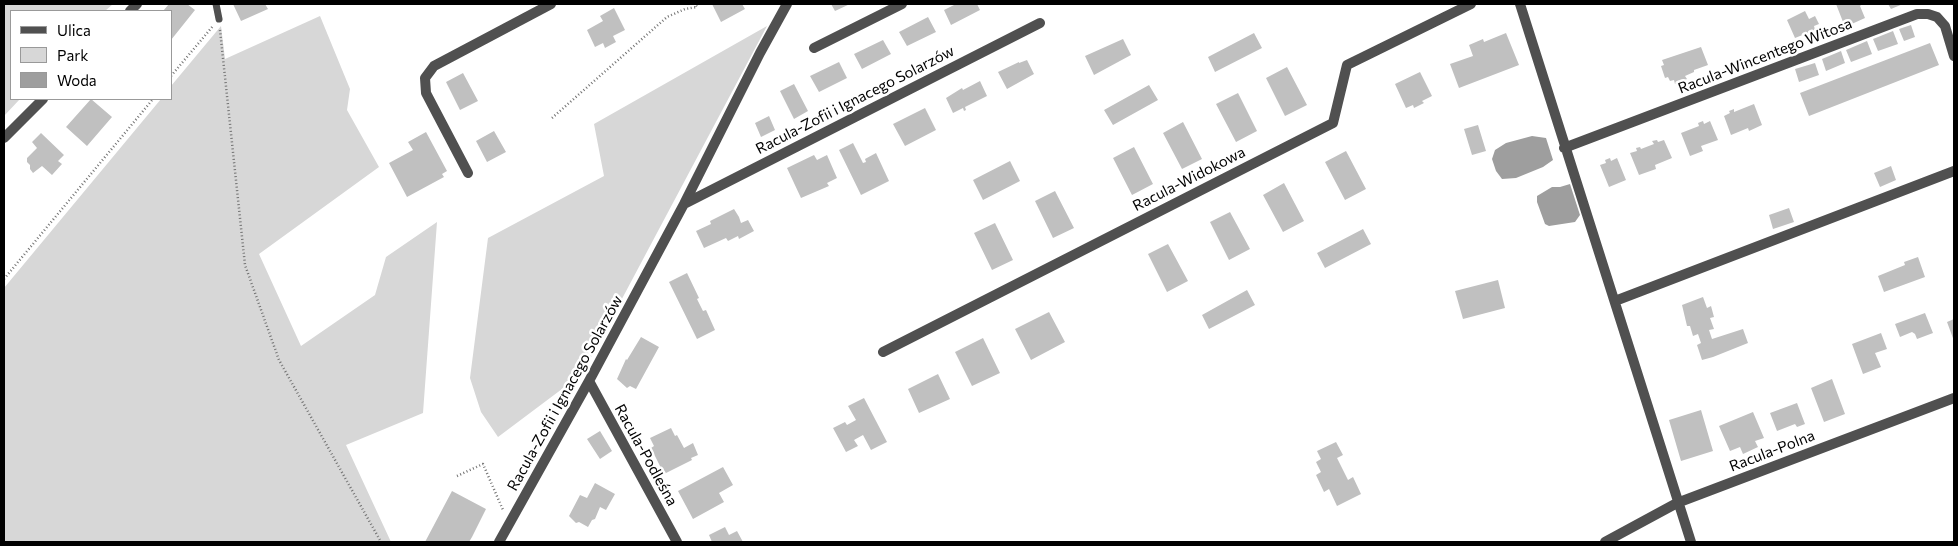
<!DOCTYPE html>
<html>
<head>
<meta charset="utf-8">
<style>
  body { margin:0 }
  #map { position:relative; width:1958px; height:546px; overflow:hidden; background:#fff; font-family:Commissioner,sans-serif }
  canvas { display:block }
  .frame { position:absolute; inset:0; border:5px solid #000; pointer-events:none }
  .legend { position:absolute; left:10px; top:10px; width:162px; height:90px; box-sizing:border-box; background:#fff; border:1px solid #999; margin:0; padding:6px 9px; list-style:none; font-size:15px; color:#000 }
  .legend li { display:flex; align-items:center; gap:10px; height:25px }
  .legend b { width:25px; border:1px solid #999 }
</style>
</head>
<body>
<div id="map">
<canvas width="1958" height="546"></canvas>
<div class="frame"></div>
<ul class="legend">
<li><b style="height:6px;background:#505050"></b>Ulica</li>
<li><b style="height:14px;background:#d7d7d7"></b>Park</li>
<li><b style="height:14px;background:#9e9e9e"></b>Woda</li>
</ul>
</div>
<script>
const c = document.querySelector('canvas').getContext('2d');
c.lineJoin = 'round';
function fill(path, color) { c.fillStyle = color; c.fill(path, 'evenodd'); }
const poly = rows => new Path2D(rows.map(r => 'M' + r).join(''));
function stroke(path, color, width, dash) { c.strokeStyle = color; c.lineWidth = width; c.lineCap = dash ? 'butt' : 'round'; c.setLineDash(dash || []); c.stroke(path); }
function write(font, color, halo, rows, align = 'center') {
  c.font = font + ' Commissioner,sans-serif'; c.lineWidth = 5; c.setLineDash([]); c.textBaseline = 'middle'; c.strokeStyle = halo; c.fillStyle = color; for (const [text, x, y, turn = 0] of rows) {
    c.save(); c.translate(x, y); c.rotate((+turn || 0) * Math.PI / 180); c.textAlign = isNaN(turn) ? turn : align; if (halo) c.strokeText(text, 0, 0); c.fillText(text, 0, 0); c.restore();
  }
}
const green = poly([
  [4,4,113,4,105,11,11,11,11,99,20,99,4,116],
  [320,16,350,89,347,110,379,167,259,254,301,346,375,295,386,257,437,222,423,413,346,445,391,542,4,542,4,288,161,99,171,99,171,86,221,26,225,59],
  [767,26,582,374,498,437,481,412,470,378,488,238,604,176,594,124]
]);
const water = poly([
  [1532,136,1546,138,1553,160,1543,167,1516,178,1502,179,1496,171,1492,159,1495,150,1506,143],
  [1570,184,1580,215,1575,222,1549,226,1545,224,1537,202,1537,196,1552,187,1560,187]
]);
const building = poly([
  [169,4,187,4,195,10,171,40,171,11,163,11],
  [233,4,265,4,268,9,241,21],
  [712,4,742,4,745,9,721,22],
  [831,4,850,4,835,11],
  [956,4,977,4,980,10,951,25,944,10],
  [1836,4,1862,4,1860,6,1865,18,1845,27],
  [1888,4,1903,4,1891,9],
  [614,8,625,30,613,36,616,42,605,48,603,43,595,47,587,30,603,21,600,16],
  [1805,11,1809,19,1815,16,1819,24,1814,26,1815,30,1795,38,1787,20],
  [928,17,936,32,907,46,899,32],
  [1911,25,1915,37,1904,41,1899,29],
  [1893,31,1898,44,1878,51,1873,39],
  [1254,33,1262,48,1215,72,1208,57],
  [1506,33,1519,65,1459,88,1450,64,1473,56,1469,45,1483,39,1484,42],
  [1123,39,1131,55,1094,75,1085,56],
  [883,40,891,54,862,69,854,54],
  [1867,41,1872,54,1851,62,1846,50],
  [1930,43,1939,65,1809,116,1800,93],
  [1701,47,1708,65,1694,70,1694,72,1685,76,1687,79,1675,84,1674,80,1670,81,1668,77,1665,78,1661,66,1664,65,1662,60],
  [1841,51,1845,63,1826,71,1822,59],
  [1027,60,1034,74,1007,89,998,72,1019,62,1019,63],
  [839,62,847,78,819,92,810,76],
  [1815,63,1819,75,1799,82,1795,69],
  [1287,67,1307,105,1285,116,1266,78],
  [1420,72,1432,96,1422,101,1424,103,1414,108,1413,105,1406,108,1395,84],
  [463,73,478,101,460,110,446,82],
  [980,81,987,96,965,107,966,110,964,111,963,108,953,113,946,98,962,88,963,90],
  [794,84,808,111,794,119,780,91],
  [1149,85,1158,100,1113,125,1104,110],
  [1238,93,1257,131,1236,142,1216,104],
  [91,99,112,117,87,146,66,127],
  [1754,104,1762,125,1749,131,1748,128,1731,135,1724,116,1730,113,1729,111,1734,109,1734,112],
  [925,108,936,130,905,146,893,124],
  [769,116,775,130,761,137,755,123],
  [1703,121,1704,124,1710,121,1718,140,1701,146,1703,151,1690,156,1681,133,1699,126,1698,123],
  [1183,122,1202,159,1182,169,1163,133],
  [1478,125,1486,151,1472,155,1464,129],
  [494,131,506,152,487,162,476,141],
  [426,132,447,171,442,174,444,177,407,197,389,163,413,150,408,142],
  [41,133,64,155,58,161,62,164,52,175,42,166,33,173,30,169,30,165,27,162,27,158,37,148,32,142],
  [1657,140,1658,142,1664,140,1672,158,1655,165,1656,169,1639,175,1630,153,1637,151,1636,148,1640,147,1641,149,1654,144,1652,141],
  [853,143,863,163,866,162,865,159,876,153,889,181,861,195,839,150],
  [1134,147,1153,184,1132,195,1113,158],
  [1346,151,1366,189,1345,200,1325,162],
  [814,155,817,160,827,155,837,178,827,183,829,186,801,198,787,168],
  [1610,158,1611,161,1617,158,1626,180,1609,187,1600,165,1606,163,1605,160],
  [1010,161,1020,181,983,200,973,180],
  [1891,166,1896,180,1880,187,1874,173],
  [1284,183,1304,221,1283,232,1263,195],
  [1055,191,1074,228,1053,238,1035,201],
  [1789,208,1794,222,1773,229,1769,215],
  [734,209,739,217,741,223,748,220,754,231,739,239,738,236,728,241,726,238,704,248,696,231,711,224,710,221],
  [1230,212,1250,249,1229,260,1210,222],
  [995,223,1013,260,992,270,974,233],
  [1363,229,1371,244,1325,268,1317,253],
  [1168,244,1188,281,1167,292,1148,254],
  [1918,257,1925,277,1884,292,1878,276,1905,265,1904,262],
  [687,273,699,298,697,299,703,311,706,310,715,330,697,339,669,282],
  [1498,280,1505,308,1463,319,1455,291],
  [1247,290,1255,305,1209,329,1202,315],
  [1703,297,1707,308,1711,306,1714,317,1710,318,1714,329,1709,330,1712,339,1743,329,1748,343,1713,357,1702,360,1697,345,1701,343,1698,334,1693,336,1690,326,1687,326,1682,305],
  [1049,312,1065,342,1031,360,1015,329],
  [1925,313,1933,333,1917,339,1915,334,1912,332,1900,337,1895,324],
  [1954,319,1954,341,1947,322],
  [1881,333,1887,349,1875,353,1881,367,1863,374,1852,344],
  [641,337,659,347,636,389,630,386,627,388,617,379,626,359,627,360],
  [983,338,1000,373,972,386,955,352],
  [938,374,950,399,919,413,908,389],
  [1832,379,1845,414,1824,422,1811,388],
  [864,398,887,442,871,450,863,435,854,440,858,446,846,452,833,428,845,422,847,425,856,420,848,406],
  [1797,403,1805,424,1797,427,1795,424,1777,431,1770,413],
  [1701,410,1713,451,1681,461,1669,420],
  [1753,412,1764,438,1755,441,1758,447,1743,454,1740,447,1730,451,1719,426],
  [671,428,675,436,677,435,684,448,693,443,698,455,691,458,692,460,664,474,651,448,654,446,650,438],
  [600,431,612,451,600,459,587,439],
  [1336,442,1343,455,1337,458,1348,480,1353,477,1361,494,1337,506,1329,489,1324,492,1316,475,1321,472,1316,462,1321,459,1317,451],
  [723,467,733,485,719,493,724,502,693,519,678,491],
  [595,483,615,494,606,510,600,507,595,519,592,520,588,527,579,522,576,523,569,516,580,495,587,498],
  [452,491,486,509,472,537,469,542,425,542],
  [725,527,729,535,737,531,743,542,712,542,709,535]
]);
const path = poly([
  [220,30,245,265,279,360,381,542],
  [171,76,213,26],
  [552,118,667,17,685,9,697,7,695,4],
  [4,279,153,99],
  [457,476,483,464,503,510]
]);
const lane = poly([
  [216,4,219,19]
]);
const street = poly([
  [1520,4,1691,542],
  [130,11,137,4],
  [814,48,902,4],
  [4,138,43,99],
  [1564,148,1917,14,1928,14,1937,17,1945,26,1954,56],
  [468,173,426,93,425,78,434,66,551,4],
  [684,204,1040,23],
  [1615,301,1954,171],
  [883,352,1333,123,1347,65,1471,4],
  [589,381,677,542],
  [499,542,589,381,684,204,760,53,787,4],
  [1605,542,1677,503,1954,398]
]);
const streetNames = [
  ["Racula-Wincentego Witosa",1765,56,-21],
  ["Racula-Zofii i Ignacego Solarzów",855,100,-27],
  ["Racula-Widokowa",1189,179,-27],
  ["Racula-Zofii i Ignacego Solarzów",565,393,-61],
  ["Racula-Polna",1772,451,-21],
  ["Racula-Podleśna",646,455,61]
];
fill(green, '#d7d7d7');
fill(water, '#9e9e9e');
fill(building, '#c0c0c0');
stroke(path, '#727272', 2.5, [1, 2.5]);
stroke(lane, '#505050', 7);
stroke(street, '#505050', 10);
write('15px', '#000', '#fff', streetNames);
</script>
</body>
</html>
